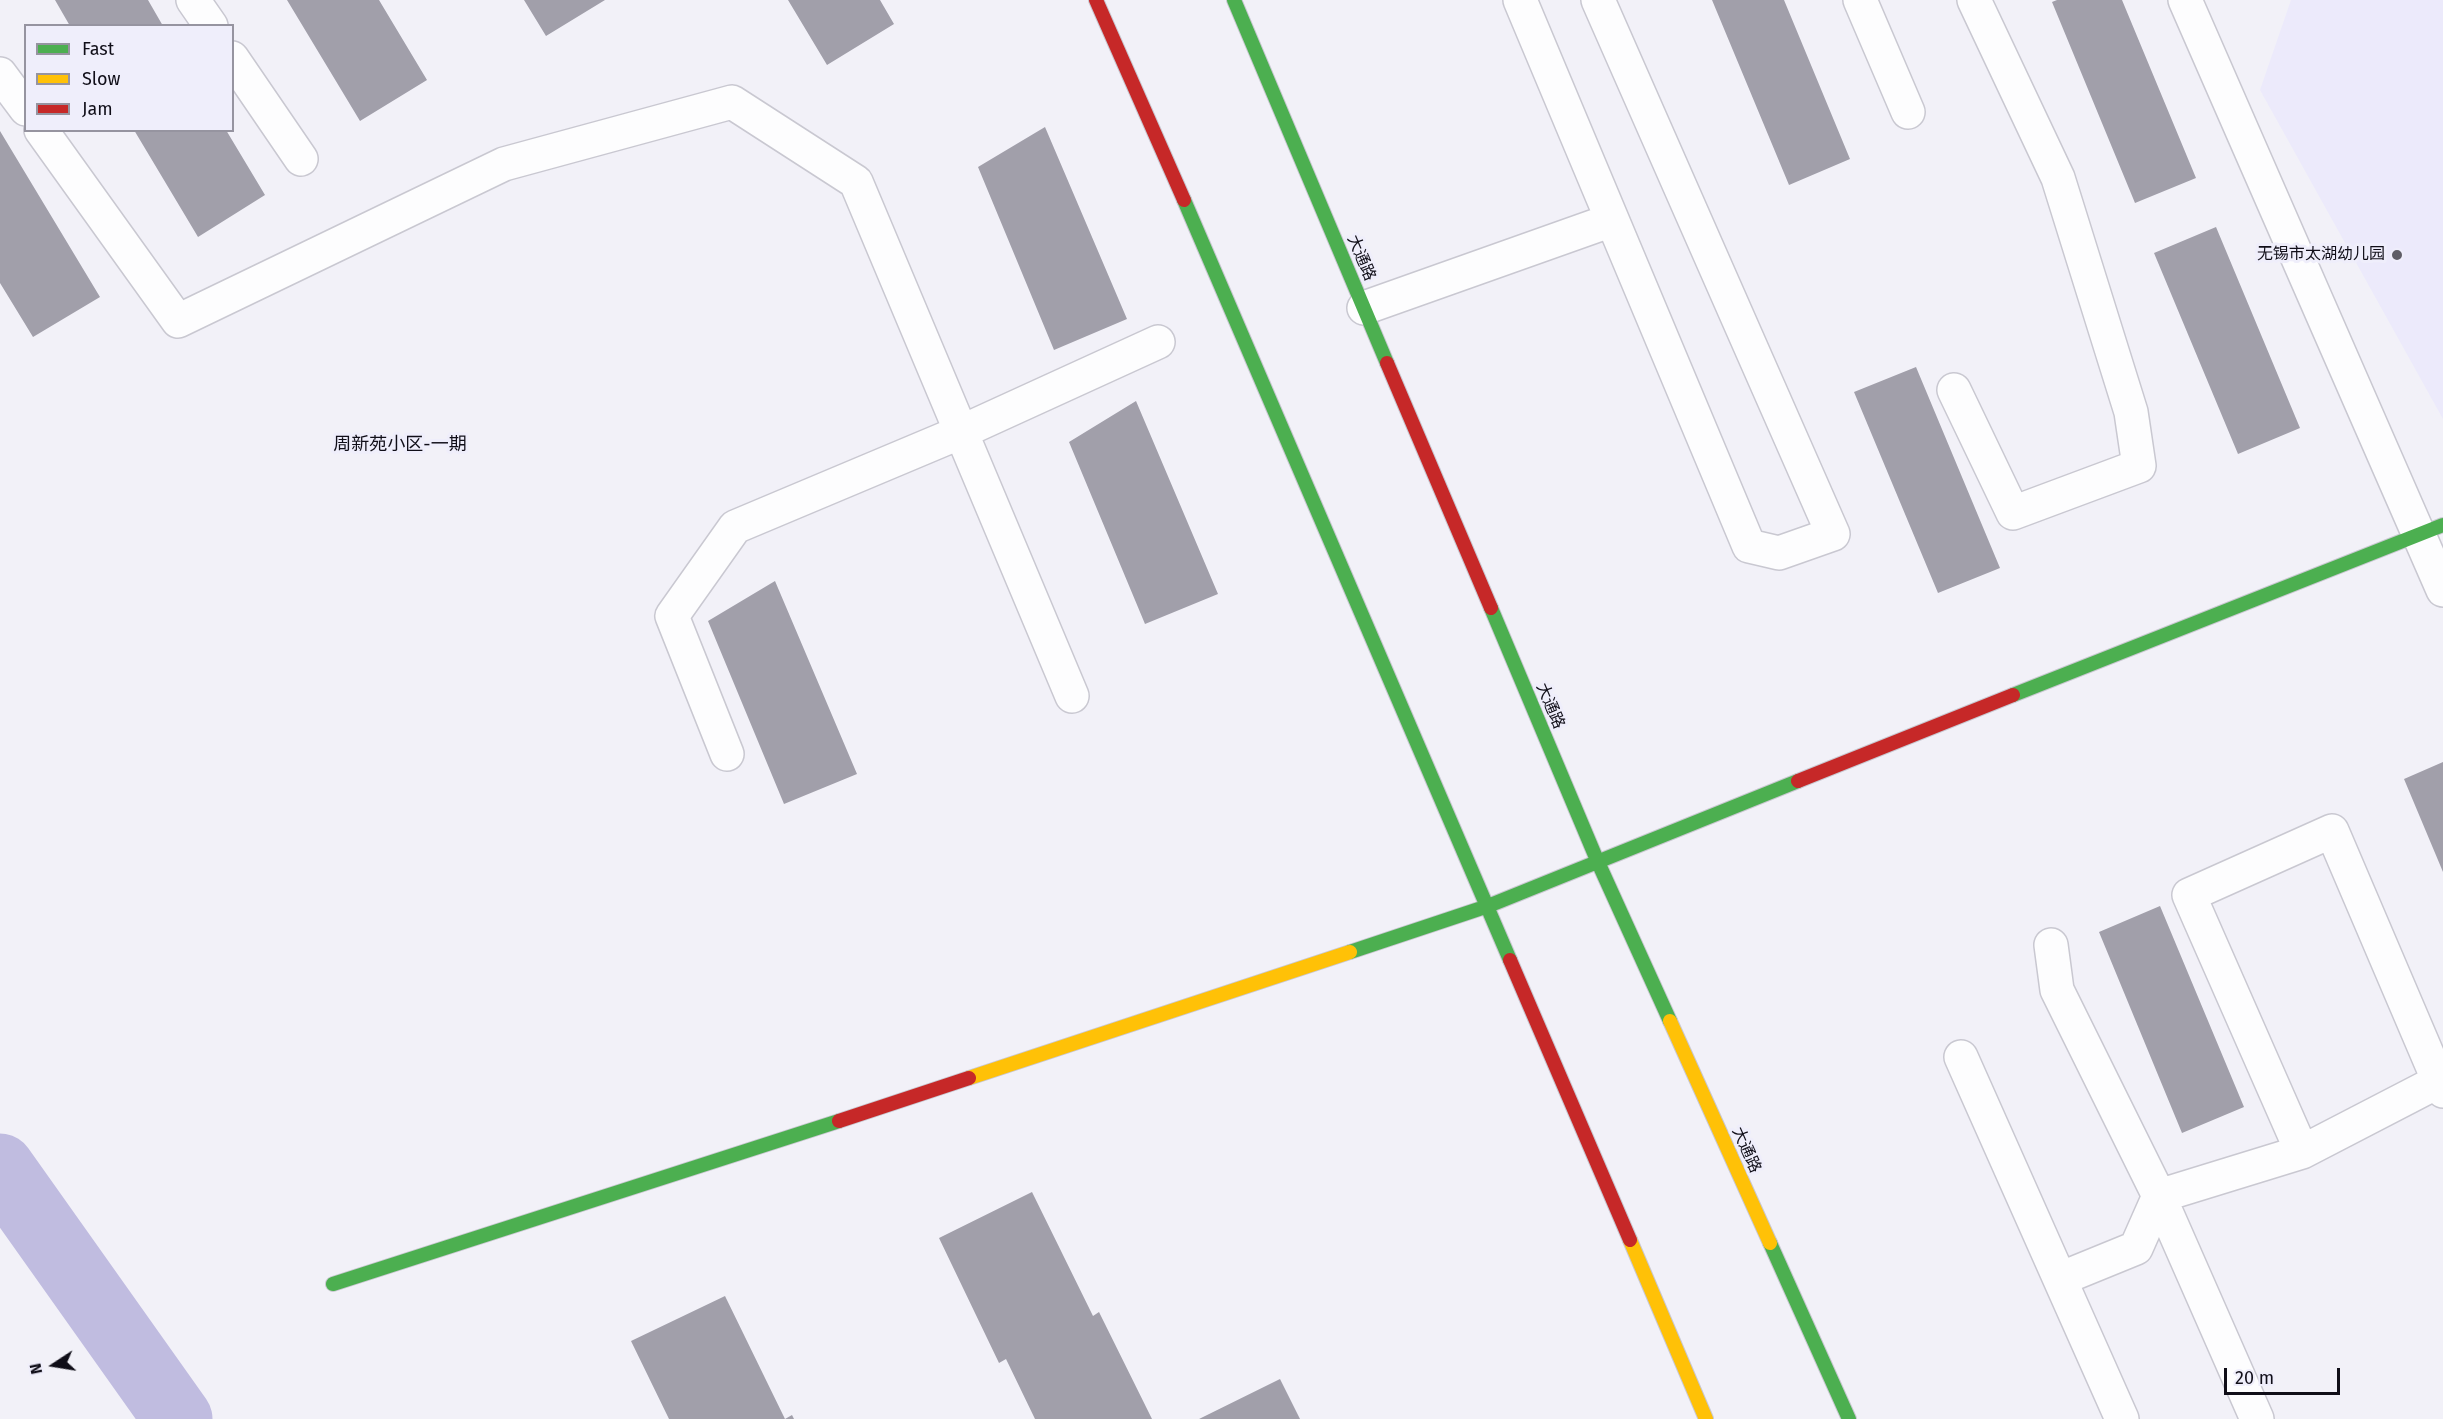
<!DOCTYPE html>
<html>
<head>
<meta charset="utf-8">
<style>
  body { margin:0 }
  #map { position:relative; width:2443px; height:1419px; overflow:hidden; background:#f2f1f8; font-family:"Fira Sans",sans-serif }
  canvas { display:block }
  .legend { position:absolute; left:24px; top:24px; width:210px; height:108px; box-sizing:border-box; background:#efeefb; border:2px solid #9694a0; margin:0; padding:8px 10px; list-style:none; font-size:18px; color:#100e18 }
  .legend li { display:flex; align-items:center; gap:12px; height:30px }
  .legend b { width:30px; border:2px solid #9694a0 }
  .north { position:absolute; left:24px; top:1335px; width:60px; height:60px; -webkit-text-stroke:4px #efeefb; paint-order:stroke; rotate:258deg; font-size:16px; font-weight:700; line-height:24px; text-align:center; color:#100e18 }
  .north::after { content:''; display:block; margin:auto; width:21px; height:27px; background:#100e18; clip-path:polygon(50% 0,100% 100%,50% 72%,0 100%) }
  .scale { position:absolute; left:2224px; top:1368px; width:116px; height:27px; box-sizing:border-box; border:3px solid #100e18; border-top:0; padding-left:8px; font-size:18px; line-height:21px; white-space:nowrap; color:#100e18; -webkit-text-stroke:4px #efeefb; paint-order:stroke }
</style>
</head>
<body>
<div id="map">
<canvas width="2443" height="1419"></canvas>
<ul class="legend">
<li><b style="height:8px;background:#4caf50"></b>Fast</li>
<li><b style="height:8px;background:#ffc107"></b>Slow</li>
<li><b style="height:8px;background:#c62828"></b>Jam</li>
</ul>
<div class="north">N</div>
<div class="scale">20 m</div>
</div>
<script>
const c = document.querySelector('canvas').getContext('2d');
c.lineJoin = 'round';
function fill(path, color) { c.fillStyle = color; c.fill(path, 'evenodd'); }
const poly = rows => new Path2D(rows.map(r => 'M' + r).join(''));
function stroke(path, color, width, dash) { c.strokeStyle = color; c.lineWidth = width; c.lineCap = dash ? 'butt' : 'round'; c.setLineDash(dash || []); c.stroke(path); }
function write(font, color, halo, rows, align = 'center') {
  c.font = font + ' "Fira Sans","Noto Sans SC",sans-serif'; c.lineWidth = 6; c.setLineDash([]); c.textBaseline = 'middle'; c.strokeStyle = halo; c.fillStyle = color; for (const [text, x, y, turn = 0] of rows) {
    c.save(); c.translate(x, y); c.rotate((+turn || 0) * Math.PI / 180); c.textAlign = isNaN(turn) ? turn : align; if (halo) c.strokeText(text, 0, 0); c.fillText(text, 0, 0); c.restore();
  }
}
const built = poly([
  [2291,0,2443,0,2443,419,2260,90]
]);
const river = poly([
  [0,1168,178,1419]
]);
const building = poly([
  [55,0,148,0,163,26,70,26],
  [287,0,379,0,427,80,360,121],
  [524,0,605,0,546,36],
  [788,0,880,0,894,24,827,65],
  [1712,0,1784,0,1850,159,1789,185],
  [2057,0,2122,0,2196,178,2135,203,2052,2],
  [1045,127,1127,319,1054,350,978,167],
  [134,130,226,130,265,195,198,237],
  [0,131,100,297,33,337,0,283],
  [2216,227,2300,428,2238,454,2154,253],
  [1916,367,2000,568,1938,593,1854,392],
  [1136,401,1218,594,1145,624,1069,442],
  [775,581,857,774,784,804,708,621],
  [2443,762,2443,872,2404,779],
  [2160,906,2244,1107,2182,1133,2099,932],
  [1032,1192,1093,1316,1099,1312,1152,1419,1035,1419,1006,1359,999,1363,939,1238],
  [725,1296,785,1419,792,1415,794,1419,669,1419,631,1341],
  [1280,1379,1300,1419,1199,1419]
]);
const street = poly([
  [193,0,211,26],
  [1520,0,1749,546,1779,553,1833,534,1598,0],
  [1860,0,1908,112],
  [2185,0,2443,590],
  [232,58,301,159],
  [0,74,26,109],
  [41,130,178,321,504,164,732,102,856,182,1072,696],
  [1364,308,1612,220],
  [1954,390,2013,513,2139,466,2131,412,2058,178,1974,0],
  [727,754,672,616,735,527,961,432,1158,342],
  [2051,945,2057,990,2159,1196,2257,1419],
  [1961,1057,2122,1419],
  [2302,1152,2189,895,2332,831,2443,1091],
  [2060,1279,2136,1248,2159,1196,2302,1152,2443,1079]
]);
const fast = poly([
  [1234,0,1387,363],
  [1184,200,1510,960],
  [1491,608,1597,860,1670,1021],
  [2013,695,2443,525],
  [1350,952,1488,906,1798,781],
  [1770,1243,1849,1419],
  [333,1284,839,1121]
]);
const slow = poly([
  [1670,1021,1770,1243],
  [969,1078,1350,952],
  [1630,1240,1706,1419]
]);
const jam = poly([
  [1096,0,1184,200],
  [1387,363,1491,608],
  [1798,781,2013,695],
  [1510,960,1630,1240],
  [839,1121,969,1078]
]);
const markers = [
  [2397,255,6,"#5f5d66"]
];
const poiNames = [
  ["无锡市太湖幼儿园",2385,255]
];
const streetNames = [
  ["大通路",1361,258,67],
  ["大通路",1550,706,67],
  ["大通路",1746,1150,66]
];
const neighbourhoodNames = [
  ["周新苑小区-一期",400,445]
];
fill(built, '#eceafb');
stroke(river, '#c0bce0', 69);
fill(building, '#a19faa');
stroke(street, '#c9c8d1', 36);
stroke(fast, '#c9c8d1', 16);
stroke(slow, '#c9c8d1', 16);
stroke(jam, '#c9c8d1', 16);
stroke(street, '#fdfdfe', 33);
stroke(fast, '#4caf50', 14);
stroke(slow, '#ffc107', 14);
stroke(jam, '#c62828', 14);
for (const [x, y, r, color] of markers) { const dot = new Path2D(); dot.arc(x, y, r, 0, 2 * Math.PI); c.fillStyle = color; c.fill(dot); stroke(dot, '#efeefb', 2); }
write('16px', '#100e18', '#efeefb', poiNames, 'right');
write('16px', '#100e18', '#efeefb', streetNames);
write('18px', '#100e18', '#efeefb', neighbourhoodNames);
</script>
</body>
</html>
